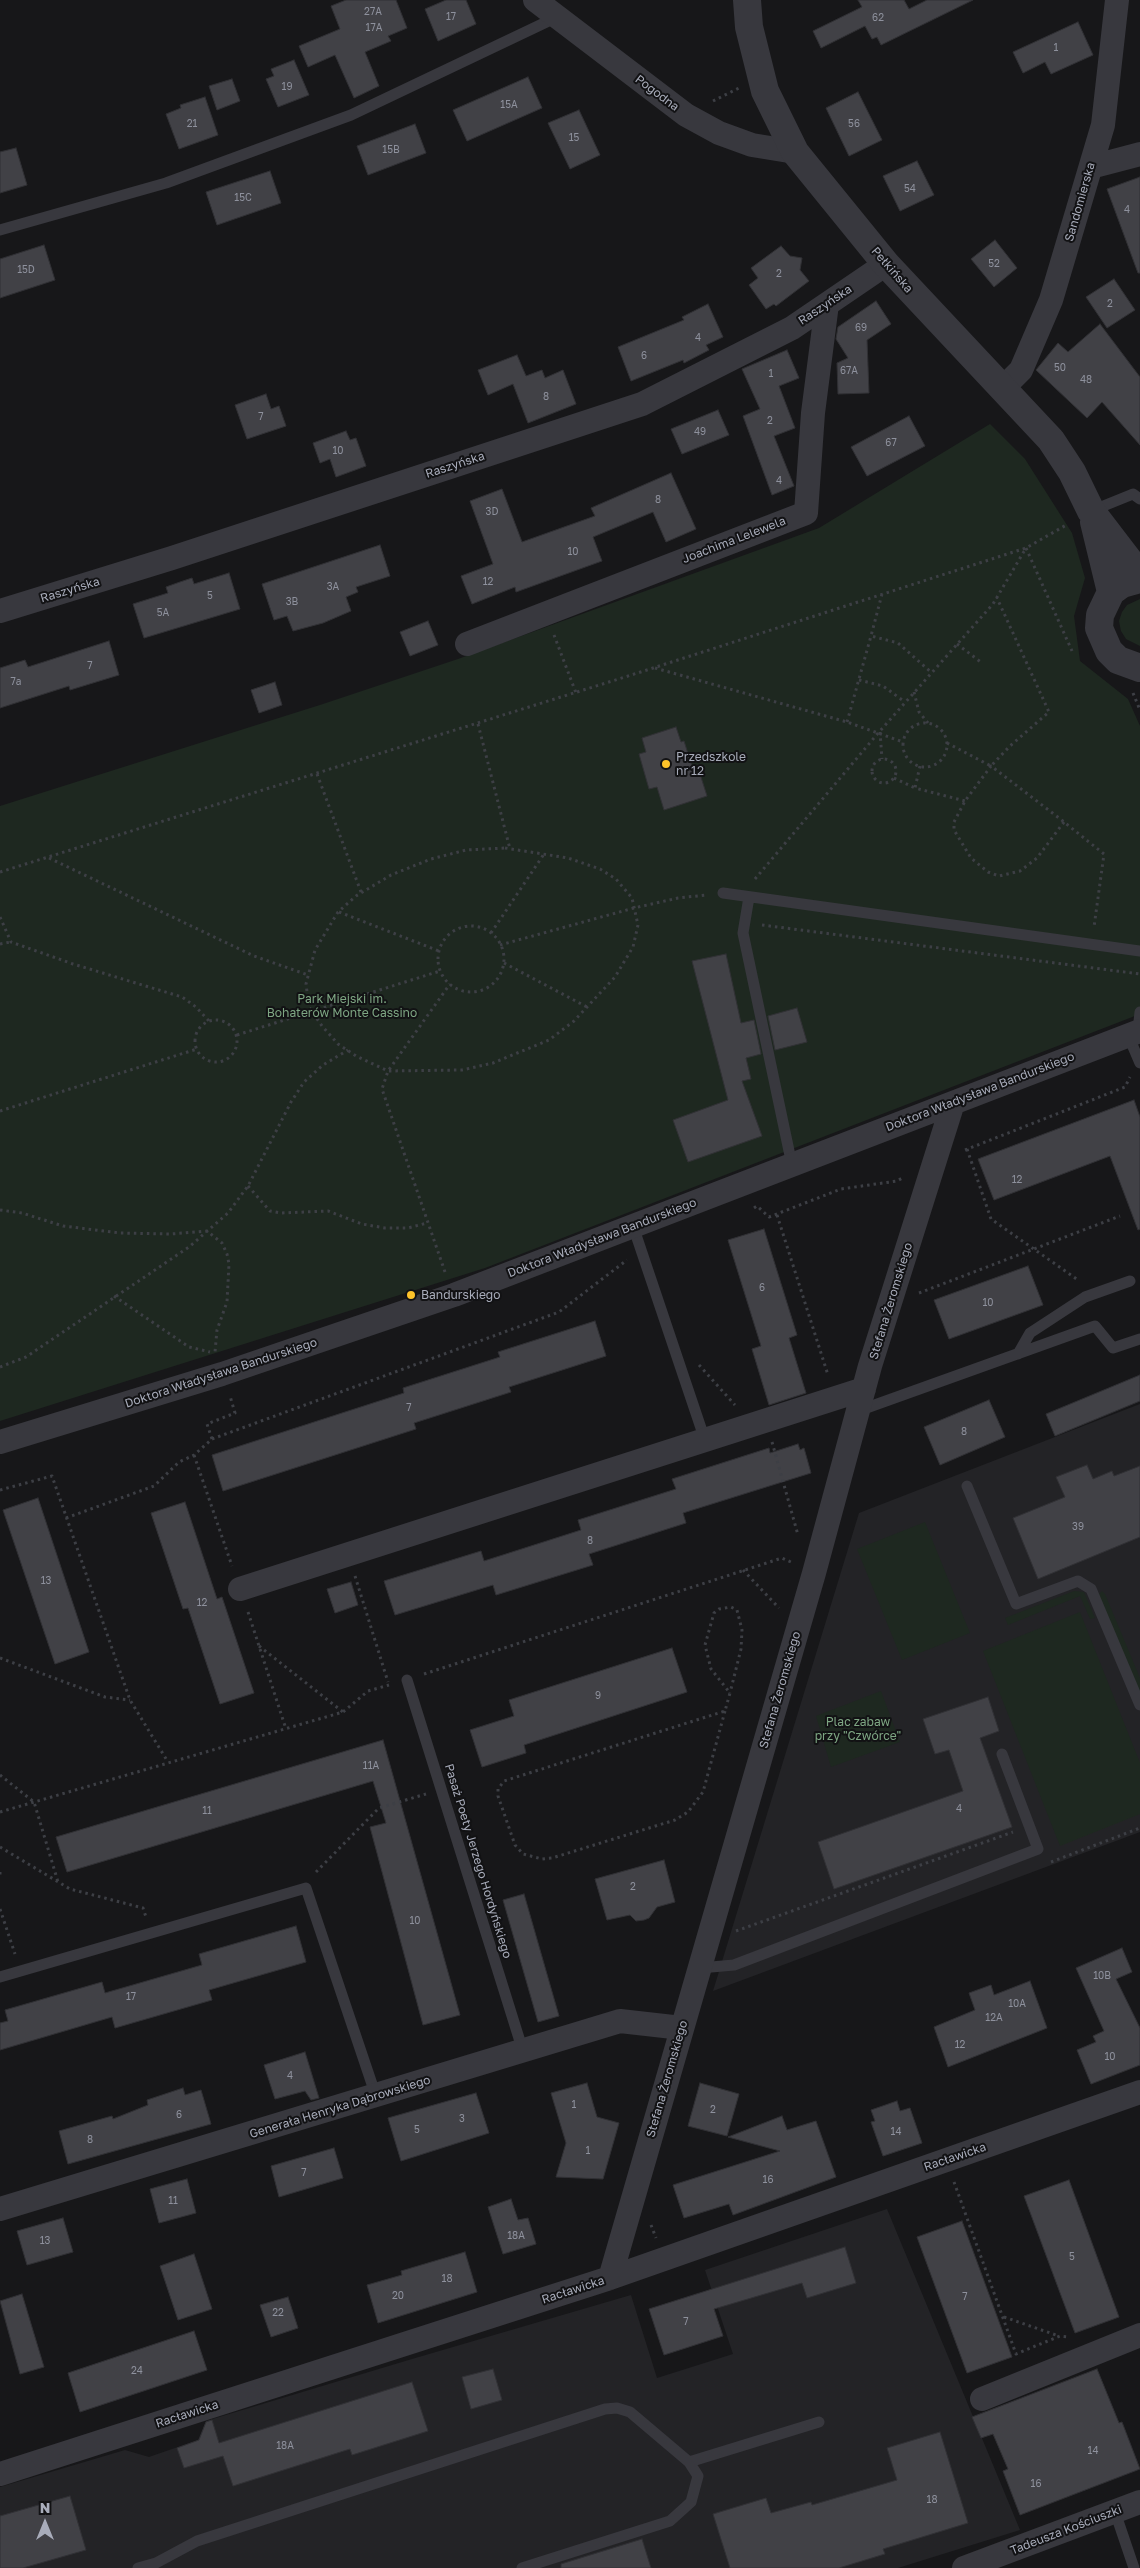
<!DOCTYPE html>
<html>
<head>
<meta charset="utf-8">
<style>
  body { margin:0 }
  #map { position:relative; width:1140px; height:2568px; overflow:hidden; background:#171719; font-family:"Golos Text",sans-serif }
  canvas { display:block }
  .north { position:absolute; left:20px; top:2498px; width:50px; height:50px; -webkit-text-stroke:4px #121214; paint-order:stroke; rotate:0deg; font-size:14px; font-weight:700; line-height:20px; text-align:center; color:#a8acba }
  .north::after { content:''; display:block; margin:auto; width:18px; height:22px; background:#a8acba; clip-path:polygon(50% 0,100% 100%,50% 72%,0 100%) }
</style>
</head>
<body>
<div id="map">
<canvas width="1140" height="2568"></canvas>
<div class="north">N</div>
</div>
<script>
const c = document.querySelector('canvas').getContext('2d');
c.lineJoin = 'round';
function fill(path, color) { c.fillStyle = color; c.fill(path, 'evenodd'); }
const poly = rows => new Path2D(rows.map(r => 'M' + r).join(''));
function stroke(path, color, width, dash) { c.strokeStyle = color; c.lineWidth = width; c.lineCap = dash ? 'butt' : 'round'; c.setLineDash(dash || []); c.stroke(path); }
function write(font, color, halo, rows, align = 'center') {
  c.font = font + ' "Golos Text",sans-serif'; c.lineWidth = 4; c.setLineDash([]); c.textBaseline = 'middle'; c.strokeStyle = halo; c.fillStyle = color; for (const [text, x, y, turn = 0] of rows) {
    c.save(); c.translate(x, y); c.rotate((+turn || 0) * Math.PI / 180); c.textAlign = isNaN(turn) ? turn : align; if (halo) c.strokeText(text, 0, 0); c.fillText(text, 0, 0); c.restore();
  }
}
const built = poly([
  [1140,1404,1140,1832,713,1991,859,1513],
  [887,2209,1020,2530,898,2568,0,2568,0,2487,125,2450,149,2457,198,2440,206,2421,412,2359,631,2295,657,2378,733,2354,705,2270]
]);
const green = poly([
  [990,424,1025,459,1072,533,1085,578,1074,616,1080,661,1128,699,1140,726,1140,1014,485,1268,0,1421,0,806,323,704,458,659,819,528],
  [1140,599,1140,646,1126,639,1121,631,1119,621,1122,612,1127,605],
  [925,1522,970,1633,902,1660,857,1549],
  [1074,1591,1084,1592,1095,1618,1090,1619,1080,1596,1008,1625,1005,1618],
  [1102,1591,1105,1594,1140,1678,1140,1696,1098,1595],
  [1080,1612,1140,1763,1140,1814,1060,1846,983,1651],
  [881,1691,900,1742,831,1767,816,1716]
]);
const building = poly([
  [346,0,396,0,407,28,388,36,391,41,365,52,379,86,354,98,335,55,308,67,299,46,340,29,331,6,346,0],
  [446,0,466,0,476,24,438,41,425,9,446,0],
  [858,0,904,0,909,9,927,0,973,0,881,45,877,37,872,39,865,26,821,48,813,31,862,7,858,0],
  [1078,22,1093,55,1051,74,1045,62,1023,73,1013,52,1078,22],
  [294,60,309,95,278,107,266,79,274,76,271,69,294,60],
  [528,77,542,108,467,141,453,110,528,77],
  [232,79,240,101,217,110,209,86,232,79],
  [858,92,882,140,849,156,826,108,858,92],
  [205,97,218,135,179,149,166,114,181,108,180,105,205,97],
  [579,110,600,155,570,169,548,123,579,110],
  [415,124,426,153,368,175,357,146,415,124],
  [16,148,27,185,0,193,0,152,16,148],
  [917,161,934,195,900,211,883,176,917,161],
  [270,171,281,203,217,225,206,192,270,171],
  [1140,177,1140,273,1138,273,1107,189,1140,177],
  [995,240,1017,268,994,287,971,259,995,240],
  [44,245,55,280,0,298,0,259,44,245],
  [781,246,790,256,802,258,800,270,809,281,776,306,774,304,766,309,749,285,758,278,751,268,781,246],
  [1114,279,1135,310,1107,328,1086,297,1114,279],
  [876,301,891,324,867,340,869,393,838,394,837,363,848,358,836,339,838,327,876,301],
  [708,304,723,337,706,345,709,350,684,363,683,360,631,381,618,347,684,320,682,317,708,304],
  [1100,324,1140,377,1140,445,1102,402,1087,418,1036,370,1058,343,1068,352,1100,324],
  [787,350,799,378,779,386,795,428,774,436,794,486,772,495,743,416,760,409,742,369,787,350],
  [517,355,526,376,542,370,545,378,563,370,576,404,528,423,513,384,488,395,478,370,517,355],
  [266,394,271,409,279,406,286,426,247,439,235,405,266,394],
  [718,410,729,435,682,454,671,429,718,410],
  [909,416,925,446,867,476,851,447,909,416],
  [346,431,350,440,356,438,366,466,336,477,330,459,320,463,313,443,346,431],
  [671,473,696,529,666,542,653,512,593,537,602,561,516,592,515,587,472,604,461,576,493,564,470,501,502,489,522,542,595,516,591,508,671,473],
  [380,545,390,576,356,587,358,592,346,597,351,611,323,623,293,631,287,616,274,620,262,584,380,545],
  [229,573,240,609,144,638,133,604,168,593,166,587,180,582,192,578,194,584,229,573],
  [428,621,438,645,410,656,400,632,428,621],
  [109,641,119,675,70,690,69,686,0,708,0,668,25,660,28,667,109,641],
  [275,682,282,705,259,713,251,690,275,682],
  [676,727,681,742,684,741,695,776,700,774,707,796,664,810,657,787,649,789,639,754,646,752,642,738,676,727],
  [726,954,741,1023,754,1020,761,1054,746,1058,751,1079,742,1081,762,1136,688,1162,673,1120,728,1100,692,961,726,954],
  [797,1008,807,1042,775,1050,768,1016,797,1008],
  [1134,1100,1140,1117,1140,1229,1138,1230,1110,1156,994,1200,978,1159,1134,1100],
  [764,1229,797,1335,789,1338,806,1393,769,1405,752,1349,761,1346,728,1240,764,1229],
  [1028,1266,1043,1305,949,1339,934,1300,1028,1266],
  [595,1321,606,1356,509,1387,511,1392,414,1423,416,1429,223,1491,212,1455,404,1393,403,1388,500,1357,498,1352,595,1321],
  [1140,1375,1140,1401,1055,1436,1046,1414,1140,1375],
  [989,1400,1005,1437,940,1465,924,1427,989,1400],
  [798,1444,800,1450,804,1448,811,1473,683,1513,686,1523,589,1554,593,1565,496,1595,493,1585,395,1615,384,1581,481,1551,484,1561,581,1530,578,1520,676,1489,672,1479,769,1448,770,1453,798,1444],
  [1087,1465,1093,1479,1112,1471,1114,1476,1140,1466,1140,1537,1038,1579,1013,1518,1065,1497,1056,1477,1087,1465],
  [38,1498,89,1652,55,1664,3,1510,38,1498],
  [185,1502,217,1599,222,1597,254,1693,220,1704,188,1608,183,1609,151,1513,185,1502],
  [351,1582,358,1605,335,1613,327,1589,351,1582],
  [672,1648,687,1692,524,1745,526,1753,482,1767,470,1730,514,1716,509,1700,672,1648],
  [988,1697,999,1731,980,1738,1012,1827,834,1889,818,1842,963,1791,949,1750,935,1754,923,1719,988,1697],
  [383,1740,460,2015,423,2025,370,1827,386,1823,373,1781,67,1872,56,1837,383,1740],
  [664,1860,675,1902,657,1907,649,1918,644,1920,636,1921,630,1915,607,1920,595,1879,664,1860],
  [524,1894,559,2016,538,2022,503,1900,524,1894],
  [296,1926,306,1962,209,1990,212,2000,115,2028,112,2017,0,2050,0,2023,8,2021,5,2010,102,1982,105,1993,202,1965,199,1954,296,1926],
  [1122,1948,1132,1972,1116,1979,1140,2028,1140,2065,1091,2084,1077,2050,1096,2042,1093,2036,1104,2031,1076,1968,1122,1948],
  [1030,1981,1047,2028,948,2067,934,2027,975,2010,969,1993,991,1985,994,1995,1030,1981],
  [305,2052,319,2098,311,2100,305,2091,275,2099,264,2065,305,2052],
  [587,2083,597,2117,619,2123,603,2179,556,2177,566,2143,551,2093,587,2083],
  [700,2083,739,2094,727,2136,688,2126,700,2083],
  [183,2088,185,2095,201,2090,211,2124,68,2164,59,2131,112,2116,113,2119,148,2105,147,2100,183,2088],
  [476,2093,489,2133,401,2161,388,2118,476,2093],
  [897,2101,900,2111,910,2108,922,2143,883,2156,871,2122,875,2121,871,2110,897,2101],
  [782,2116,787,2130,816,2121,836,2177,733,2215,729,2204,684,2218,673,2185,780,2151,728,2137,782,2116],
  [334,2148,343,2178,279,2197,271,2166,334,2148],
  [187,2179,196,2213,159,2223,150,2189,187,2179],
  [1069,2180,1119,2317,1075,2333,1024,2196,1069,2180],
  [511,2199,518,2220,528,2218,536,2244,503,2254,488,2207,511,2199],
  [63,2218,73,2252,27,2265,17,2231,63,2218],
  [962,2221,1012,2357,967,2373,917,2237,962,2221],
  [845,2247,856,2283,807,2298,802,2283,714,2309,723,2336,664,2355,649,2309,845,2247],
  [465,2252,477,2292,378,2323,367,2285,402,2275,401,2271,465,2252],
  [194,2254,212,2309,178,2320,160,2266,194,2254],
  [22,2294,44,2367,20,2374,0,2301,22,2294],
  [288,2297,298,2328,271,2337,260,2305,288,2297],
  [194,2331,207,2370,80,2412,68,2373,194,2331],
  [493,2369,502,2400,471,2409,462,2377,493,2369],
  [1097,2369,1119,2423,1122,2422,1140,2469,1020,2515,1003,2471,1008,2469,993,2434,981,2438,972,2417,1097,2369],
  [412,2382,428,2431,352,2455,350,2449,233,2486,223,2456,184,2468,177,2448,199,2440,206,2422,212,2420,219,2443,412,2382],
  [940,2432,968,2523,883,2549,885,2554,839,2568,730,2568,713,2514,766,2498,771,2513,811,2502,812,2505,897,2480,887,2448,940,2432],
  [70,2496,86,2550,23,2568,0,2568,0,2516,70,2496],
  [642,2539,651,2568,561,2568,561,2564,642,2539]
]);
const path = poly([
  [713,101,739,88],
  [1026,548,1072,651],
  [882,594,871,636,898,643,932,673],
  [554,635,576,693],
  [957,644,982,663],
  [655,668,847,722,903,742],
  [859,680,883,686,905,702],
  [914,692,919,712,928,723],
  [1133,693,1140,710],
  [847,722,871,636],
  '903 745a22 22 0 1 1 44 0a22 22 0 1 1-44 0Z',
  [478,724,510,849],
  [880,732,882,759],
  [947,743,991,766,1010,746,1049,712,997,598],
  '872 771a12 12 0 1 1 24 0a12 12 0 1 1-24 0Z',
  [920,766,915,788,965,801],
  [317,774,361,892],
  [894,778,915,788],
  [1064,822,1037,858,1020,871,999,876,988,872,971,858,954,830,954,822,965,801,991,766,1059,818,1104,854,1094,927],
  [505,848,568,858,600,869,616,879,632,898,638,925,633,947,615,977,574,1021,549,1040,493,1063,462,1070,388,1071,356,1056,338,1044,322,1026,309,1007,306,984,315,950,338,912,356,896,391,875,431,859,466,850,505,848],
  [49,858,254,956,308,975],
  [0,872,625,677,1026,548,1068,524],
  [755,879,879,732,993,604,1026,548],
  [339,912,439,951],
  [0,917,11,942,73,964,182,997,196,1007,209,1021],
  [762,925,1140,974],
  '438 959a33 33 0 1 1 66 0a33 33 0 1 1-66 0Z',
  [491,933,544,854],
  [0,944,11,942],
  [500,945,634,908,678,898,706,895],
  [504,963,587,1007],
  '195 1041a21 21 0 1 1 42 0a21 21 0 1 1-42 0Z',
  [237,1035,440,971],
  [0,1111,197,1049],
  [967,1149,991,1219,1078,1280],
  [965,1150,1125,1087,1130,1077],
  [248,1186,270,1211,281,1213,328,1211,362,1224,385,1228,408,1228,427,1223],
  [754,1208,757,1206,769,1217,841,1189,897,1181,904,1177],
  [0,1210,22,1213,63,1226,120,1233,171,1234,207,1231,222,1243,227,1254,229,1264,227,1302,217,1330,215,1352],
  [777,1215,828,1375],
  [445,1272,382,1089,388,1071,450,984],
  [919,1293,1120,1216],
  [114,1296,189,1347,210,1352],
  [699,1365,735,1405],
  [0,1367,26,1357,189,1247,228,1213,248,1186,291,1102,304,1082,323,1065,348,1050],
  [212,1439,559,1312,627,1260],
  [772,1442,798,1535],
  [194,1455,232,1566],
  [0,1490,52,1476,130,1700,168,1762],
  [66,1518,154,1486,179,1462,194,1455,212,1439,207,1424,235,1413,230,1396],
  [743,1570,779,1608],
  [355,1576,388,1682],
  [248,1612,286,1729],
  [259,1646,343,1712],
  [0,1658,105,1697,130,1700],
  [424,1674,782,1558,793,1563],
  [725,1711,703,1792,688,1812,675,1820,552,1858,542,1859,523,1854,515,1845,498,1796,498,1789,504,1781,725,1711,730,1693,711,1669,705,1645,714,1613,719,1609,731,1607,737,1610,742,1630,741,1649,730,1693],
  [0,1775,34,1802,58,1882],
  [0,1812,343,1712,368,1691,389,1685],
  [0,1847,70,1889,143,1908,146,1917],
  [1051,1862,1140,1828],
  [0,1872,0,1875],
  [316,1872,379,1808,426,1794],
  [0,1909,15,1954],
  [736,1931,1013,1832],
  [954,2182,1016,2354,1060,2336,1069,2337],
  [651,2225,656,2238],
  [1004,2317,1059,2336]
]);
const service = poly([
  [0,230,166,183,351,115,557,17],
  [1091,511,1133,494,1140,499],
  [723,893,1140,951],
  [749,897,743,933,792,1165],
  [1138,1031,1140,1012],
  [1128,1035,1140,1063],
  [633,1226,705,1440],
  [1018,1354,1030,1333,1085,1297,1130,1281],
  [858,1411,1095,1326,1113,1348,1140,1339],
  [967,1486,1016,1604,1078,1581,1091,1589,1140,1705],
  [407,1680,523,2051],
  [700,1968,734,1965,1038,1849,1002,1754],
  [0,1977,306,1888,376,2096],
  [1115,2512,1134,2568],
  [138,2568,156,2563,197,2541,605,2409,617,2408,630,2412,689,2462,819,2422],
  [522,2568,670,2521,691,2502,698,2476,689,2462]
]);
const minor = poly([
  [535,0,686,115,719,133,752,145,795,152],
  [1091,167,1140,154],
  [1002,389,1021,370,1051,300,1103,125,1117,0],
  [0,611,172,558,642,404,792,328,886,264],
  [467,644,806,513,813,413,827,304],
  [0,1442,222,1374,454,1295,1140,1031],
  [240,1589,864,1389],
  [0,2209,620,2021,682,2028],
  [610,2278,814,1573,870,1366,953,1103],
  [982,2399,1140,2335],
  [0,2474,610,2278,1140,2092],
  [964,2568,1140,2502]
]);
const tertiary = poly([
  [747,0,749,27,765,91,795,152,886,264,1051,440,1072,472,1091,511,1140,575],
  [1094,522,1111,592],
  [1140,579,1122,584,1111,592,1100,615,1099,628,1109,651,1118,660,1140,668]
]);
const markers = [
  [666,764,5,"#fec32a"],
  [411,1295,5,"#fec32a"]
];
const numberNames = [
  ["27A",373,12],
  ["17",451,17],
  ["62",878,18],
  ["17A",374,28],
  ["1",1056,48],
  ["19",287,87],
  ["15A",509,105],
  ["21",192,124],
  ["56",854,124],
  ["15",574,138],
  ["15B",391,150],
  ["54",910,189],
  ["15C",243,198],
  ["4",1127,210],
  ["52",994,264],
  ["15D",26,270],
  ["2",779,274],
  ["2",1110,304],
  ["69",861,328],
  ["4",698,338],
  ["6",644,356],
  ["50",1060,368],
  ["67A",849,371],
  ["1",771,374],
  ["48",1086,380],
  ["8",546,397],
  ["7",261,417],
  ["2",770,421],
  ["49",700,432],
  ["67",891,443],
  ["10",338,451],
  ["4",779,481],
  ["8",658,500],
  ["3D",492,512],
  ["10",573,552],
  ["12",488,582],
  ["3A",333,587],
  ["5",210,596],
  ["3B",292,602],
  ["5A",163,613],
  ["7",90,666],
  ["7a",16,682],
  ["12",1017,1180],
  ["6",762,1288],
  ["10",988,1303],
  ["7",409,1408],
  ["8",964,1432],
  ["39",1078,1527],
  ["8",590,1541],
  ["13",46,1581],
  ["12",202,1603],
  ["9",598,1696],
  ["11A",371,1766],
  ["4",959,1809],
  ["11",207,1811],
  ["2",633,1887],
  ["10",415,1921],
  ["10B",1102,1976],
  ["17",131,1997],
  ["10A",1017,2004],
  ["12A",994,2018],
  ["12",960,2045],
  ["10",1110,2057],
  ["4",290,2076],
  ["1",574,2105],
  ["2",713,2110],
  ["6",179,2115],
  ["3",462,2119],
  ["5",417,2130],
  ["14",896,2132],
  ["8",90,2140],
  ["1",588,2151],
  ["7",304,2173],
  ["16",768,2180],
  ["11",173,2201],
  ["18A",516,2236],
  ["13",45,2241],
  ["5",1072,2257],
  ["18",447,2279],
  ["20",398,2296],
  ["7",965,2297],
  ["22",278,2313],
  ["7",686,2322],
  ["24",137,2371],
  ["18A",285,2446],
  ["14",1093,2451],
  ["16",1036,2484],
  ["18",932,2500]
];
const streetNames = [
  ["Pogodna",657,93,37],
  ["Sandomierska",1080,202,-74],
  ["Pełkińska",892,270,49],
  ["Raszyńska",825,305,-34],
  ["Raszyńska",455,465,-18],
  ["Joachima Lelewela",734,540,-21],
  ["Raszyńska",70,590,-17],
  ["Doktora Władysława Bandurskiego",980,1092,-21],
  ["Doktora Władysława Bandurskiego",602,1238,-21],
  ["Stefana Żeromskiego",891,1301,-73],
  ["Doktora Władysława Bandurskiego",221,1373,-18],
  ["Stefana Żeromskiego",780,1690,-74],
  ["Pasaż Poety Jerzego Hordyńskiego",478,1861,73],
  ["Stefana Żeromskiego",667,2079,-74],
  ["Generała Henryka Dąbrowskiego",340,2107,-17],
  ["Racławicka",955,2157,-19],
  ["Racławicka",573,2290,-18],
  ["Racławicka",187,2414,-18],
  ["Tadeusza Kościuszki",1066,2530,-21]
];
const poiNames = [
  ["Przedszkole",676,757],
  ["nr 12",676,771],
  ["Bandurskiego",421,1295]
];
const parkNames = [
  ["Park Miejski im.",342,999],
  ["Bohaterów Monte Cassino",342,1013],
  ["Plac zabaw",858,1722],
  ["przy \"Czwórce\"",858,1736]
];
fill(built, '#232326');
fill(green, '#1e2820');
fill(building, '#414146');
stroke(building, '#313135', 1);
stroke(path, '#3d3f45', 3, [2.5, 4]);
stroke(service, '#38383e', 11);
stroke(minor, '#38383e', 24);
stroke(tertiary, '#38383e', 28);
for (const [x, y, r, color] of markers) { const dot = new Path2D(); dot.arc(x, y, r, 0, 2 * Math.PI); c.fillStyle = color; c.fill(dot); stroke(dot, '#121214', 2); }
write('10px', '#8e919d', null, numberNames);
write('12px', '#a8acba', '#121214', streetNames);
write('12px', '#a8acba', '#121214', poiNames, 'left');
write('12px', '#7ea683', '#121214', parkNames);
</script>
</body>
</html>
